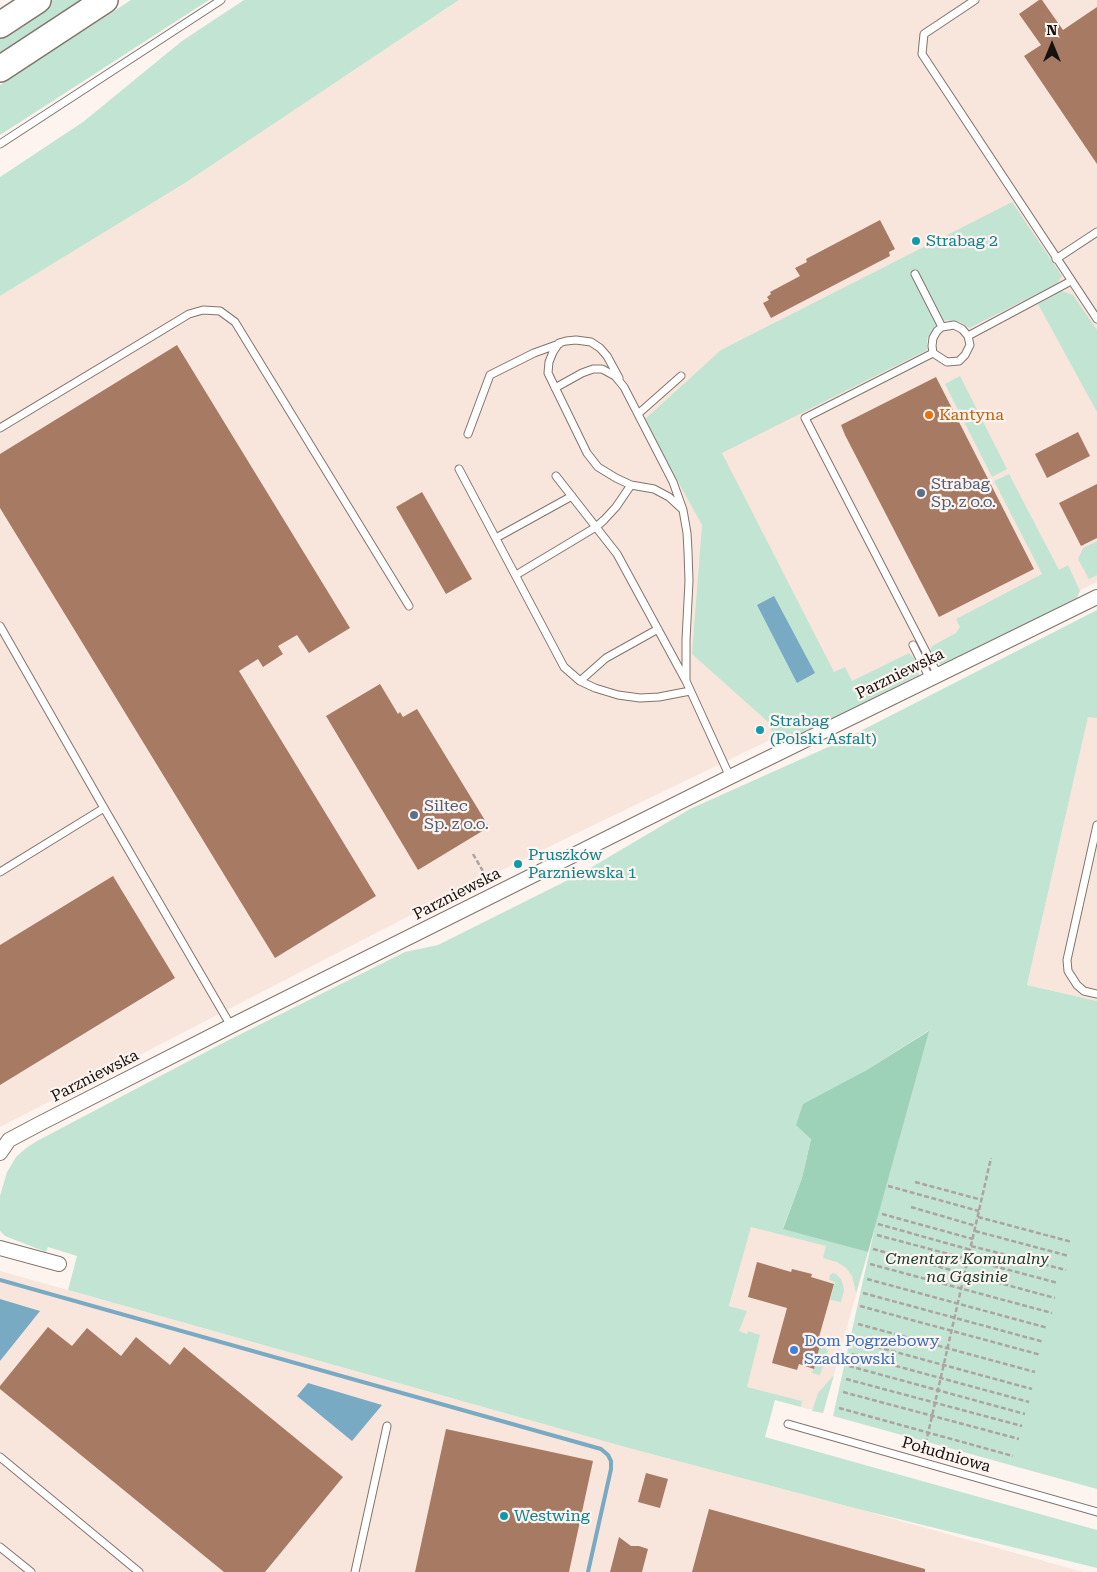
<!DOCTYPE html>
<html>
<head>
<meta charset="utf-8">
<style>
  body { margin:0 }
  #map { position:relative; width:1097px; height:1572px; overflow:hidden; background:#fdf3ef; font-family:"Roboto Serif",serif }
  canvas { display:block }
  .north { position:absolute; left:1027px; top:20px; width:50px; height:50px; -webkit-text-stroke:4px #fdf3ef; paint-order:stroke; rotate:0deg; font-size:14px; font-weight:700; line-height:20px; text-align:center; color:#17120f }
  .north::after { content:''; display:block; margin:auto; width:18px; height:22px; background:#17120f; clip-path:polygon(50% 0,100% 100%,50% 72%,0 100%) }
</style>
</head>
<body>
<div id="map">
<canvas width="1097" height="1572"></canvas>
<div class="north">N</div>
</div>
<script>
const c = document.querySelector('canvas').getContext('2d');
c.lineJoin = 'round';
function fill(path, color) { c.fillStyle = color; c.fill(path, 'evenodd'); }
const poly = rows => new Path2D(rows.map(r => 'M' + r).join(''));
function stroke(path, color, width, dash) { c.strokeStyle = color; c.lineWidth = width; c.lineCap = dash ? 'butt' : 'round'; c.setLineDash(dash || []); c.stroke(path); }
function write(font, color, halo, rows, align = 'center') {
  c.font = font + ' "Roboto Serif",serif'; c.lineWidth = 4.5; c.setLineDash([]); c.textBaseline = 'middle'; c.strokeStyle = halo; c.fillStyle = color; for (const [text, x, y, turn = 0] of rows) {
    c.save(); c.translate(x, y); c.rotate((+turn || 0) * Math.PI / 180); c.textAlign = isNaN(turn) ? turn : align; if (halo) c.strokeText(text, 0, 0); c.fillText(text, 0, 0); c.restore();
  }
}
const built = poly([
  [459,0,1097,0,1097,582,571,836,411,915,0,1127,0,296,185,183],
  [1088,716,1097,718,1097,1001,1027,985],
  [752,1220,868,1252,823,1413,710,1382],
  [0,1271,625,1447,858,1509,1083,1572,0,1572]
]);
const green = poly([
  [53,0,91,0,0,60,0,34],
  [131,0,209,0,0,135,0,85],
  [244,0,459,0,185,183,0,296,0,177,83,122,182,41],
  [1012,202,1062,276,1057,284,969,328,960,322,946,320,934,327,927,339,927,350,722,453,834,672,845,667,852,681,909,653,918,662,919,675,778,746,767,721,692,654,702,525,644,420,721,350],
  [1062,291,1073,295,1097,330,1097,412,1038,304],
  [960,376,1007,469,992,477,945,384],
  [1009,474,1059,570,1068,565,1080,591,1077,598,943,666,928,656,932,646,956,633,960,627,956,619,1042,574,994,481],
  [1097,541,1097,575,1089,579,1078,559,1083,548],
  [1097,610,1097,718,1088,717,1027,985,1097,1001,1097,1489,833,1416,876,1222,928,1031,865,1071,811,1138,802,1178,783,1228,868,1252,856,1293,852,1276,846,1268,837,1262,823,1258,826,1246,751,1227,729,1306,747,1311,739,1331,747,1334,748,1331,760,1335,747,1387,802,1401,801,1407,775,1400,765,1437,1097,1530,1097,1568,858,1509,625,1447,68,1290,77,1256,48,1247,46,1252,5,1236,0,1231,0,1196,7,1172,16,1157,26,1148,37,1141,223,1043,405,952,438,945,580,874,690,809,837,743],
  [833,1273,836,1274,841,1279,843,1285,844,1291,841,1302,830,1300,835,1282,829,1280,830,1275],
  [819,1345,826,1347,828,1351,820,1375,812,1373],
  [834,1375,823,1413,812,1411,818,1393]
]);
const forest = poly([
  [929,1031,868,1252,783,1229,802,1178,811,1139,796,1125,803,1104,865,1071]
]);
const water = poly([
  [774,596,815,673,797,683,757,605],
  [0,1299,40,1311,0,1361],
  [308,1383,382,1405,352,1441,297,1396]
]);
const stream = poly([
  [0,1280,601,1449,608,1455,611,1461,611,1469,588,1572]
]);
const building = poly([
  [1039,0,1042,0,1063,30,1097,7,1097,164,1024,56,1041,45,1019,14],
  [880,220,895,249,889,252,890,256,771,318,763,303,769,300,767,297,771,294,770,292,800,276,795,268,807,262,806,259],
  [177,345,350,628,309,653,297,635,278,646,283,654,263,667,258,659,239,671,376,896,275,958,0,508,0,454],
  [936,377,1034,569,939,617,845,435,841,425],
  [1078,432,1090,456,1047,478,1035,454],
  [1097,484,1097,538,1081,546,1059,503],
  [422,492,472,579,446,594,396,507],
  [380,684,398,714,400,712,403,717,417,709,489,827,418,870,326,716],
  [113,876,175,978,0,1085,0,945],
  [757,1262,791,1272,792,1269,812,1274,811,1277,834,1284,817,1344,820,1345,814,1369,799,1364,797,1370,772,1363,787,1308,748,1297],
  [48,1327,72,1346,87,1328,121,1356,136,1337,170,1365,184,1347,343,1477,265,1572,224,1572,0,1389,0,1386],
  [446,1429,593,1461,569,1572,415,1572],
  [646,1473,668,1479,660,1508,638,1502],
  [709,1509,925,1569,925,1572,692,1572],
  [619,1537,631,1546,639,1546,648,1549,642,1572,610,1572]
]);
const path = poly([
  [473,854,488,880],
  [915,1182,982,1200],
  [888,1186,979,1211],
  [911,1207,976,1226],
  [882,1214,973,1239],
  [978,1217,1072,1242],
  [878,1224,971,1250],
  [975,1231,1069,1256],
  [877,1235,1058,1283],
  [971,1246,1066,1270],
  [873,1249,1055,1298],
  [870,1264,1052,1313],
  [867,1279,1048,1328],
  [863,1293,1044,1342],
  [860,1306,1041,1355],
  [858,1324,1035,1372],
  [855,1341,1032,1389],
  [852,1354,1029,1402],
  [849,1366,1025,1414],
  [846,1379,1022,1426],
  [843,1392,1019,1439],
  [839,1408,1013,1456],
  [924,1451,991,1158]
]);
const service = poly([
  [975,0,924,34,922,54,1097,319],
  [0,144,221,0],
  [1056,259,1097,232],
  [915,274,942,327],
  [933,353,932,346,933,338,937,331,942,327,954,325,962,329,968,336],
  [619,378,607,356,600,348,591,342,576,340,566,341,559,343,553,352,549,362,548,373,587,453,598,467,616,478,631,485,654,489,669,497,682,509],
  [555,388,582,373,593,369,602,369,615,376,624,387,673,482,683,510,687,533,688,551,689,581,686,640,686,681],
  [638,414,681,376],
  [0,428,189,314,203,310,220,311,235,322,409,606],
  [468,434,490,375,534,353,559,344],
  [459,469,564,667,580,681,595,688,618,695,640,698,659,697,690,691],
  [556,476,617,554,686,681,730,777],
  [496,538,572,496],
  [516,575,596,527,604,520,616,507,631,485],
  [0,626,104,808,231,1026],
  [913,645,930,679],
  [938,675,805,418,933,353,947,362,959,361,965,355,970,345,968,336,1071,281],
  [580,681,606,658,658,629],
  [1097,825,1067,960,1068,971,1077,985,1084,991,1097,994],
  [0,872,104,808],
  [788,1424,1097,1512],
  [0,1457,139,1572],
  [0,1547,31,1572],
  [355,1572,387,1426]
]);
const minor = poly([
  [0,1153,9,1140,41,1123,231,1026,730,777,1097,597],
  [0,1248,59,1264]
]);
const motorway = poly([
  [0,25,38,0],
  [0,69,105,0]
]);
const markers = [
  [916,241,5,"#0f9aa8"],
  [929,415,5,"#e8710a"],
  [921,493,5,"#5c6f8a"],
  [760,730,5,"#0f9aa8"],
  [414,815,5,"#5c6f8a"],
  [518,864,5,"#0f9aa8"],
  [794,1350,5,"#3f7fe0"],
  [504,1516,5,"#0f9aa8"]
];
const cultureNames = [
  ["Strabag 2",926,241],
  ["Strabag",770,721],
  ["(Polski Asfalt)",770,739],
  ["Pruszków",528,855],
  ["Parzniewska 1",528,873],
  ["Westwing",514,1516]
];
const foodNames = [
  ["Kantyna",939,415]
];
const serviceNames = [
  ["Strabag",931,484],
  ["Sp. z o.o.",931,502],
  ["Siltec",424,806],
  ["Sp. z o.o.",424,824]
];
const streetNames = [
  ["Parzniewska",900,674,-26],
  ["Parzniewska",457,894,-27],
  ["Parzniewska",95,1076,-27],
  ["Południowa",946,1455,16]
];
const parkNames = [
  ["Cmentarz Komunalny",967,1259],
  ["na Gąsinie",967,1277]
];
const shopNames = [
  ["Dom Pogrzebowy",804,1341],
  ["Szadkowski",804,1359]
];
fill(built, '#f8e6dd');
fill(green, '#c2e5d3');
fill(forest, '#9ed2b8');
fill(water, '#78aac3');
stroke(stream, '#78aac3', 4);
fill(building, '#a77a64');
stroke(service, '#82746d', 9);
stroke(minor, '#82746d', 16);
stroke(motorway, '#82746d', 28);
stroke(path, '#aca4a0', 2.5, [5, 2.5]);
stroke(service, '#fff', 7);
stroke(minor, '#fff', 14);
stroke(motorway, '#fff', 25);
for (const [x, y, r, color] of markers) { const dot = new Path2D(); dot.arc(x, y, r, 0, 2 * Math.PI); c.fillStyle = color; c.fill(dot); stroke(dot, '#fdf3ef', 2); }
write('16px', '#0d838f', '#fdf3ef', cultureNames, 'left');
write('16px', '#c56008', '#fdf3ef', foodNames, 'left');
write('16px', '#4e5e75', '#fdf3ef', serviceNames, 'left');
write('16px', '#17120f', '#fdf3ef', streetNames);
write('italic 16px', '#16402e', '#fdf3ef', parkNames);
write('16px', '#366cbe', '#fdf3ef', shopNames, 'left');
</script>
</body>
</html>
